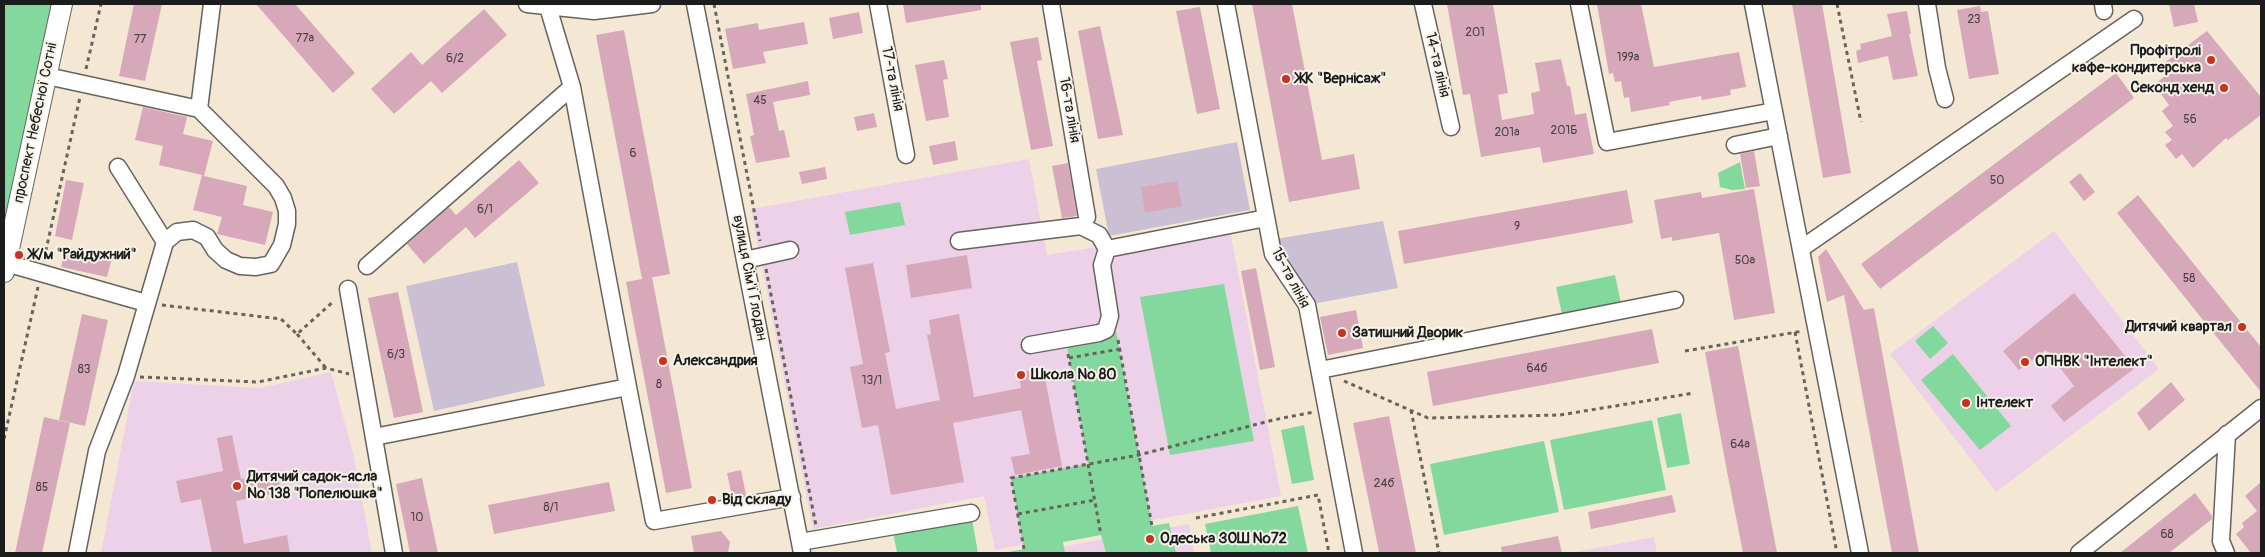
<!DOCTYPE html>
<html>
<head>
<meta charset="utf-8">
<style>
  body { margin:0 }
  #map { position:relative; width:2265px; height:557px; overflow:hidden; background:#f4e8d4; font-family:Pangolin,sans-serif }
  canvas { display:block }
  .frame { position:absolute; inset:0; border:5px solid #1c1c1c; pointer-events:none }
</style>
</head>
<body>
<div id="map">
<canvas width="2265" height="557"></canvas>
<div class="frame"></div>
</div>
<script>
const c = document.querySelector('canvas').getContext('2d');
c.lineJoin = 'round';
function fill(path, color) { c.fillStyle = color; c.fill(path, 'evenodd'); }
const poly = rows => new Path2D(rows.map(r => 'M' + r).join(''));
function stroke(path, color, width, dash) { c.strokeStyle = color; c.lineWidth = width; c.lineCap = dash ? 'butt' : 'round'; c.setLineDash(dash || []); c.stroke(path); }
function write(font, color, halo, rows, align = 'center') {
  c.font = font + ' Pangolin,sans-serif'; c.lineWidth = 4; c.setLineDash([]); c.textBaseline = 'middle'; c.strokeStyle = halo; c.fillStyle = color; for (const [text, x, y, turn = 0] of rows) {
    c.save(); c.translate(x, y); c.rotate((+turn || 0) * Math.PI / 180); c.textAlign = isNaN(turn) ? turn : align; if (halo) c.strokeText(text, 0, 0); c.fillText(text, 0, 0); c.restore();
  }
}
const built = poly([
  [1029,159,1047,255,1229,226,1281,496,995,550,984,496,813,529,751,209],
  [2054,231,2159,369,1996,492,1890,354],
  [331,372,354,457,372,553,101,553,134,381,260,388],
  [1189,524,1194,553,1027,553],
  [1654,537,1657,553,1570,553,1580,551]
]);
const industrial = poly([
  [1237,142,1250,210,1109,236,1096,169],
  [1383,221,1398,288,1307,305,1270,240],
  [517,262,545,386,434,411,406,286]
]);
const green = poly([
  [4,4,52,4,4,225],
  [1740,162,1745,189,1732,190,1720,187,1718,173],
  [900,202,905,225,850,235,845,212],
  [1615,275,1621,303,1562,314,1556,287],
  [1224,284,1254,441,1170,455,1140,297],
  [1933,326,1948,343,1930,359,1915,341],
  [1116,331,1152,526,1169,523,1176,553,1106,553,1101,535,1063,542,1065,553,1003,553,1024,549,1011,478,1088,464,1066,340],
  [1953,354,2011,426,1980,450,1921,380],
  [1681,413,1690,464,1667,468,1657,418],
  [1652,420,1666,490,1564,510,1550,440],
  [1304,425,1314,480,1292,484,1281,430],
  [1544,441,1559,512,1444,535,1430,464],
  [1298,506,1308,553,1211,553,1205,524],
  [971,513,978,553,897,553,892,526]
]);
const building = poly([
  [134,4,162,4,145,81,119,76],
  [256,4,295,4,355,73,333,93],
  [903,4,981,4,981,10,906,23],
  [1252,4,1292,4,1322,160,1354,154,1360,189,1289,202],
  [1447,4,1493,4,1508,93,1498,95,1502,120,1534,114,1531,93,1540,91,1535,63,1561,59,1567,86,1570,86,1575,115,1586,113,1594,154,1543,163,1540,147,1481,157,1470,94,1463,95],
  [1597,4,1641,4,1654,67,1739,52,1746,87,1730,90,1731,95,1702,100,1701,96,1669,102,1670,105,1631,112,1629,97,1624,98,1621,81,1615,82,1613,73,1609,74],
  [1792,4,1822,4,1851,173,1823,178],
  [2169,4,2194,4,2198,22,2174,27],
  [1980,6,1981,12,1988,11,1999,74,1969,79,1957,10],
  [1200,7,1220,109,1197,114,1176,11],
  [484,9,507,35,442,93,431,81,394,114,371,89,411,52,422,65],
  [1907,11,1911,34,1909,34,1918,76,1893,80,1888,56,1858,63,1856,51,1861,49,1860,44,1892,36,1887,14],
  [859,12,863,33,833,39,829,18],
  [804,22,808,44,763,52,766,63,733,69,725,29,758,23,759,30],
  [1100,26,1123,135,1098,139,1078,31],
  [624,30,670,274,649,278,652,277,692,488,666,493,626,282,642,279,596,35],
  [2207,31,2261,97,2261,115,2228,140,2226,138,2193,168,2182,154,2176,159,2165,145,2172,140,2165,132,2173,126,2162,111,2169,105,2161,94,2164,91,2157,82,2171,72,2164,63],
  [1038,37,1042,60,1037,61,1053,146,1031,150,1010,42],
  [944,60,948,79,943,80,949,117,926,121,915,65],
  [2116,73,2134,98,1880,289,1861,264],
  [808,81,810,95,773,102,779,131,784,130,790,157,756,163,750,136,754,135,746,94],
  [143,107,187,117,183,134,213,141,204,176,247,186,243,205,273,212,265,245,217,234,222,217,193,210,202,175,159,165,163,146,135,140],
  [874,113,877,127,857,131,854,117],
  [955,141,958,160,933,165,929,146],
  [1754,151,1760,186,1746,188,1740,154],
  [519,160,539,183,475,238,466,227,424,264,407,244,449,207,456,215],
  [1068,163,1077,216,1062,218,1052,166],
  [825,167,827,179,802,184,799,172],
  [2080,173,2095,192,2084,201,2069,182],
  [66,180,84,183,72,240,55,236],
  [1177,181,1182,206,1145,213,1141,187],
  [1754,189,1775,313,1734,320,1719,233,1672,241,1672,237,1661,239,1654,200,1701,192,1702,198],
  [1627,190,1633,223,1404,264,1398,231],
  [2138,195,2261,347,2261,392,2117,213],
  [66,247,112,258,107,277,61,267],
  [1826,249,1864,310,1874,308,1919,553,1892,553,1844,295,1827,302,1818,257],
  [967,255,972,288,911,298,906,265],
  [873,263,890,352,885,353,896,409,940,400,927,335,931,334,929,320,959,314,974,397,1021,388,1018,373,1043,368,1062,466,1015,475,1011,457,1030,454,1021,410,953,423,964,482,891,495,878,425,862,428,850,367,863,364,845,268],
  [1256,268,1275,367,1260,370,1241,271],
  [398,292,423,412,394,418,368,298],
  [2074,293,2135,368,2064,422,2051,406,2074,386,2046,350,2019,370,2003,351],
  [1356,310,1363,348,1328,355,1320,317],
  [82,314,108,320,85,426,59,420],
  [1652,329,1659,363,1433,406,1427,372],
  [1738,346,1777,553,1743,553,1726,466,1705,352],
  [2171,382,2185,400,2149,431,2137,413],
  [1389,416,1416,553,1379,552,1353,423],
  [44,417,70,423,42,553,15,553],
  [232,435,241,479,277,472,281,492,236,501,244,544,287,535,290,553,212,553,201,499,181,503,176,481,223,471,217,438],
  [741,470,746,495,732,497,727,473],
  [422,478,438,553,410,553,396,484],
  [609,482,615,511,494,534,488,505],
  [2261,482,2261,553,2251,553,2236,534,2244,527,2242,523,2257,511,2245,496],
  [2195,493,2212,516,2212,519,2169,553,2120,553],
  [1672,495,1676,512,1591,529,1588,512],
  [721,531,730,542,728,553,694,553,691,536],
  [1558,536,1562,553,1502,553,1501,547]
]);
const path = poly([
  [714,4,760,241],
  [1837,4,1861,122],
  [86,69,101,4],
  [44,259,80,97],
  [766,269,816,526],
  [162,305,281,319,297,334,334,301],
  [1795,332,1837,553],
  [297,334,326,368],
  [1118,340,1152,526],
  [1685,351,1803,331],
  [1068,354,1101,535],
  [1069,358,1120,349],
  [140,377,258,382,326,368,349,374],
  [1344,381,1428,418,1560,415,1694,393],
  [1411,410,1439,553],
  [4,439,38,287],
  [1018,514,1095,500],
  [1196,518,1318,495,1329,553],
  [1024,549,1011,478,1139,455,1273,420,1314,412]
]);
const minor = poly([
  [527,4,594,11,652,4],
  [695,4,802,553],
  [878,4,906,155],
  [1051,4,1087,217],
  [1226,4,1273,254,1307,305,1354,553],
  [1423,4,1451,127],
  [1579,4,1607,142,1774,111],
  [1753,4,1860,553],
  [1927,4,1937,68,1945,99],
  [2103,4,2104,11],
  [548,7,572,87,628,387],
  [47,76,199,109],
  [1735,145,1779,136],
  [118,167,165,242],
  [959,241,1081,226,1099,235,1107,249,1102,265,1110,316,1106,330,1099,333,1030,345],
  [1802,248,2134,19],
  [1107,249,1266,218],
  [745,260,790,250],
  [6,263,146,303],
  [367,266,572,87],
  [348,289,394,553],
  [1320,370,1675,300],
  [374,437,628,387,654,521,792,497],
  [800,542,971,513],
  [77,553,97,451,126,376,165,242,177,232,193,230,207,237,215,250,226,260,240,266,256,267,271,264,282,245,287,224,287,211,283,198,276,186,199,109,212,4],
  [2079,553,2261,408],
  [2226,553,2221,541,2227,434]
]);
const major = poly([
  [4,272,62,4]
]);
const markers = [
  [2211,60,5,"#c8321e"],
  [1286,79,5,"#c8321e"],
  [2224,88,5,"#c8321e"],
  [19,255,5,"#c8321e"],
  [2242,327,5,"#c8321e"],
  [1342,333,5,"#c8321e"],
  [663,361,5,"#c8321e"],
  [2025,362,5,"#c8321e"],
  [1021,375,5,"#c8321e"],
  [1966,403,5,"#c8321e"],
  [237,486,5,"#c8321e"],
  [712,500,5,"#c8321e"],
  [1150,539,5,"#c8321e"]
];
const numberNames = [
  ["23",1974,20],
  ["201",1475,33],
  ["77а",305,39],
  ["77",140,40],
  ["199а",1628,58],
  ["6/2",455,59],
  ["45",760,101],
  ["56",2190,120],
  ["201Б",1564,131],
  ["201а",1507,133],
  ["6",633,154],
  ["50",1997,181],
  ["6/1",485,210],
  ["9",1517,227],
  ["50а",1745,261],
  ["58",2189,279],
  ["6/3",396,355],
  ["64б",1537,369],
  ["83",84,370],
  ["13/1",872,381],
  ["8",659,385],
  ["64а",1740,445],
  ["24б",1384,484],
  ["85",42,488],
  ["8/1",551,508],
  ["10",417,518],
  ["68",2167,535]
];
const poiNames = [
  ["Профітролі",2201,51,"right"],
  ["кафе-кондитерська",2201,68,"right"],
  ["ЖК \"Вернісаж\"",1296,79],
  ["Секонд хенд",2214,88,"right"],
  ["Ж/м \"Райдужний\"",29,255],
  ["Дитячий квартал",2232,327,"right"],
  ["Затишний Дворик",1352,333],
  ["Александрия",673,361],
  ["ОПНВК \"Інтелект\"",2035,362],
  ["Школа № 80",1031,375],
  ["Інтелект",1976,403],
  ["Дитячий садок-ясла",247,477],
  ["№ 138 \"Попелюшка\"",247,494],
  ["Від складу",722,500],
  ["Одеська ЗОШ №72",1160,539]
];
const streetNames = [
  ["14-та лінія",1437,65,77],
  ["17-та лінія",892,79,79],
  ["16-та лінія",1069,110,80],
  ["проспект Небесної Сотні",36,123,-78],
  ["вулиця Сім'ї Глодан",749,278,79],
  ["15-та лінія",1290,278,62]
];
fill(built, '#ecd1e9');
fill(industrial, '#cbbfd4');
fill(green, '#83d99d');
fill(building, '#d7a8ba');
stroke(minor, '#68635c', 19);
stroke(major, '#68635c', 22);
stroke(path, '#68635c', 3, [4, 4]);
stroke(minor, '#fff', 16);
stroke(major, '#fff', 20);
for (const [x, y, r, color] of markers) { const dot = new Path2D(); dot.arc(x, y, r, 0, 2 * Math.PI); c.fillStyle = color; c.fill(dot); stroke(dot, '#f7f3e8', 2); }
write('12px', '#4b3f44', null, numberNames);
write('bold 15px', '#1c1c1c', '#f7f3e8', poiNames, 'left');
write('15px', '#1c1c1c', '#f7f3e8', streetNames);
</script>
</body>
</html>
